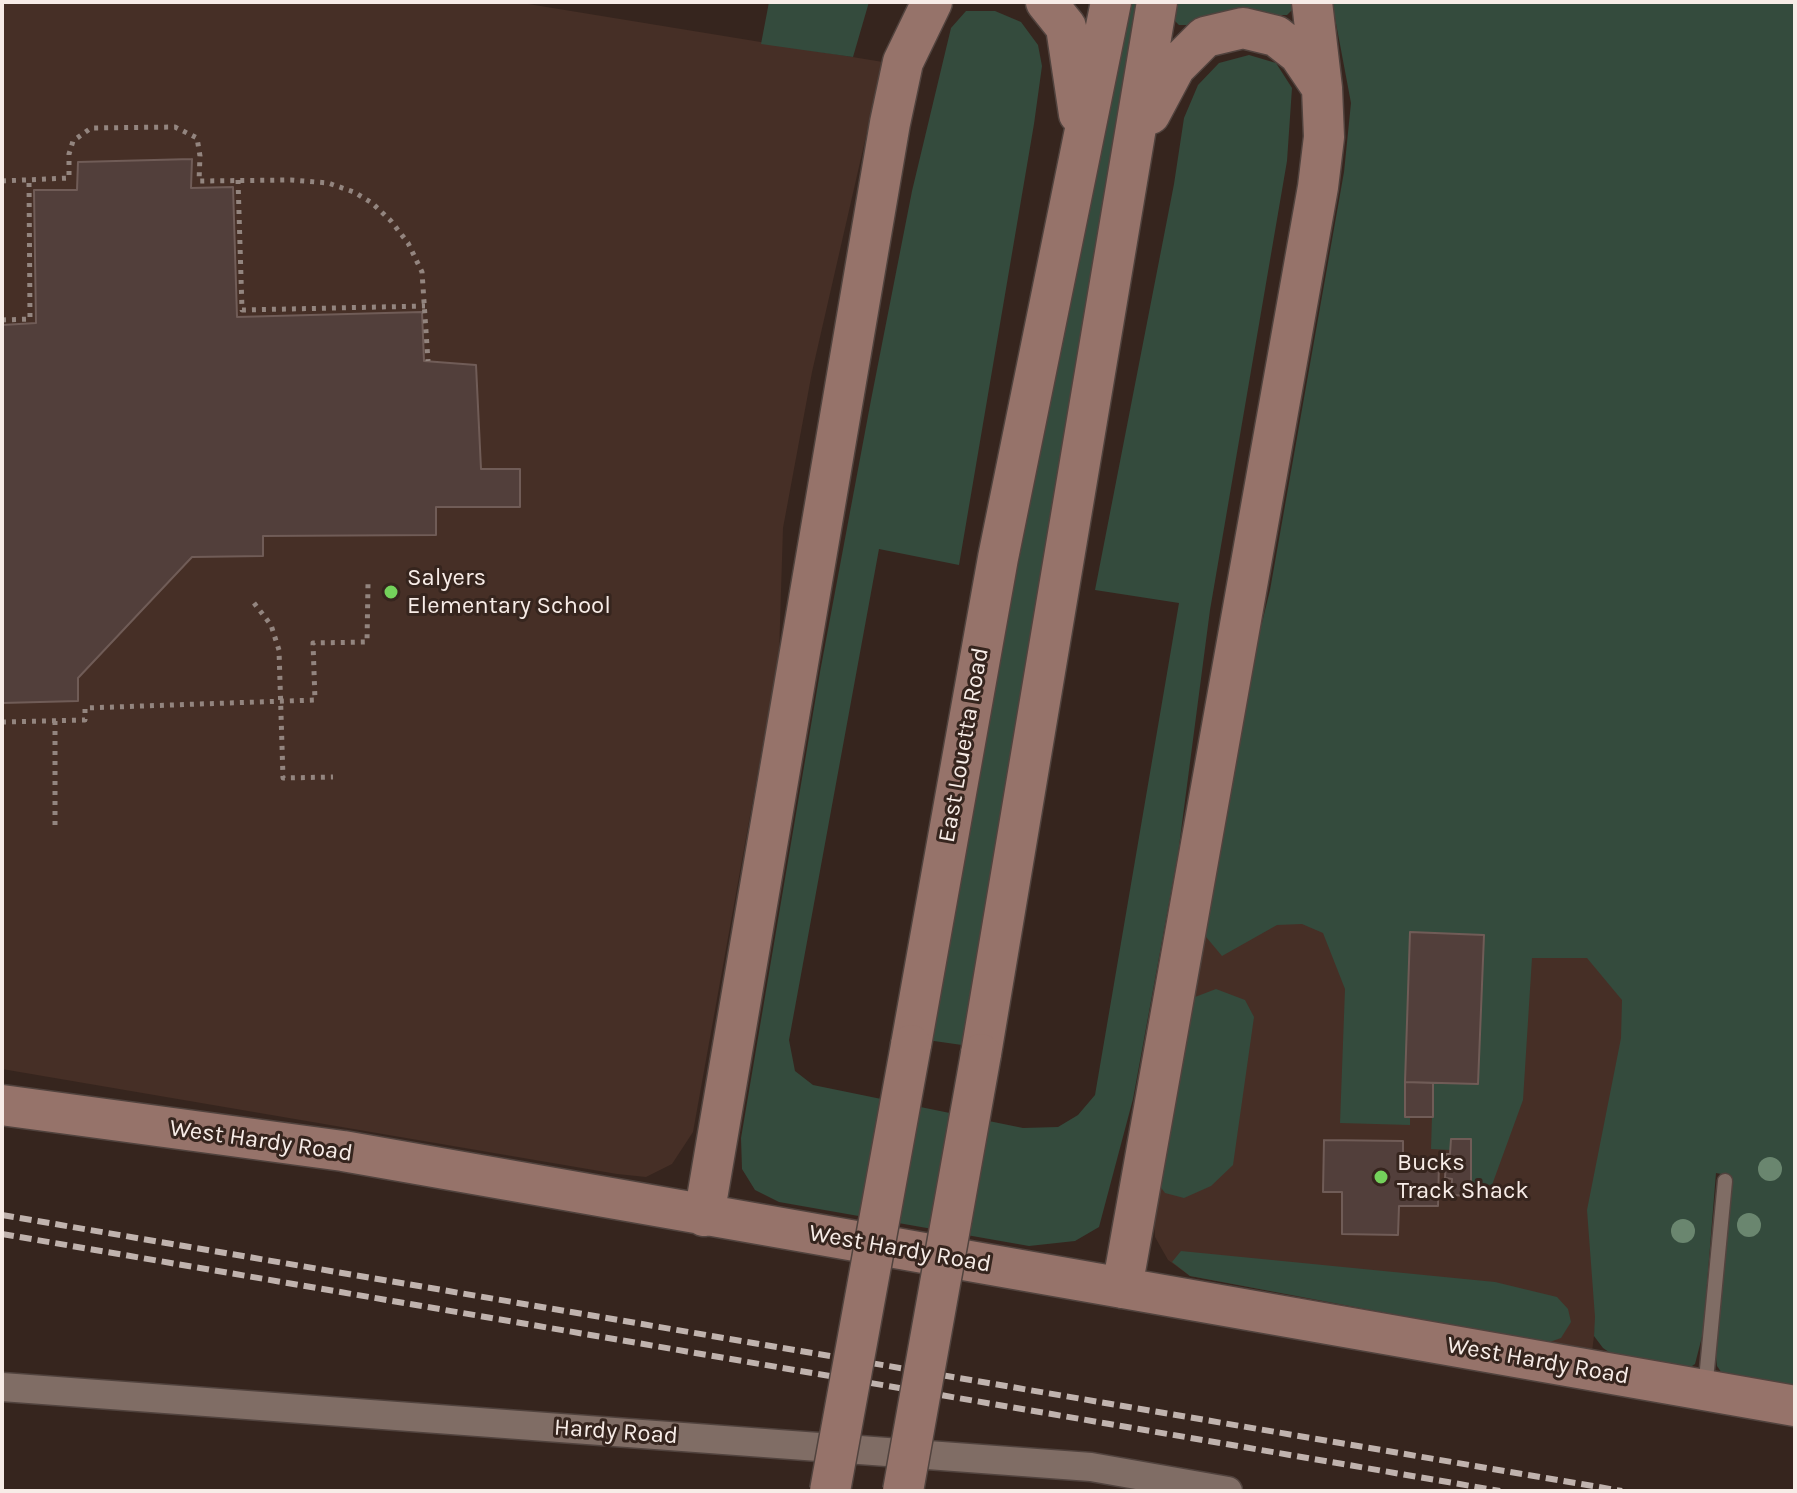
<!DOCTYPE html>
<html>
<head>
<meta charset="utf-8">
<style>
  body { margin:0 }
  #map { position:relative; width:1797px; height:1493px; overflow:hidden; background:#36251e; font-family:Karla,sans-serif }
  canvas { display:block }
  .frame { position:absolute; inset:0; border:4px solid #f7ece7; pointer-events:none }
</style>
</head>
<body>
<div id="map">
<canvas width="1797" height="1493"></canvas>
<div class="frame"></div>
</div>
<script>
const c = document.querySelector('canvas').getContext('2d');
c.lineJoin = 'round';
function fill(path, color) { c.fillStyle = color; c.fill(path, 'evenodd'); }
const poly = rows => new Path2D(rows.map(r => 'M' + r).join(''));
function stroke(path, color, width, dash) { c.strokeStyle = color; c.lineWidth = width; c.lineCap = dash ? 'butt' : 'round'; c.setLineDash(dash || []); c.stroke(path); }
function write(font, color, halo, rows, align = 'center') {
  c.font = font + ' Karla,sans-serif'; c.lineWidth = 6; c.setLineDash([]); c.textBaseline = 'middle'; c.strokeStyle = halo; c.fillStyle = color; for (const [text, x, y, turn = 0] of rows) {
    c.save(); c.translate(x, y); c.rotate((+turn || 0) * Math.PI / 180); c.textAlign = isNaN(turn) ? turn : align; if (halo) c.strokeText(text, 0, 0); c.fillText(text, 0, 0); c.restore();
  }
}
const built = poly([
  [2,2,516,2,883,62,812,372,783,528,779,655,693,1132,672,1164,646,1177,617,1174,2,1069],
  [1229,778,1658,820,1592,1352,1190,1276,1168,1260,1155,1237,1153,1208]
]);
const green = poly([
  [769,2,869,2,853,57,761,44],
  [1126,2,1136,2,962,1045,927,1040],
  [1172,2,1295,2,1294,8,1287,15,1273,15,1255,10,1230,12,1201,18,1187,25,1179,25,1172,18],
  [1332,2,1795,2,1795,1391,1726,1379,1717,1366,1714,1338,1732,1176,1716,1173,1703,1333,1695,1364,1683,1372,1616,1357,1603,1348,1594,1336,1595,1317,1587,1210,1621,1038,1622,1000,1587,958,1532,958,1523,1100,1492,1185,1471,1184,1471,1139,1452,1139,1451,1150,1431,1149,1433,1083,1478,1084,1483,935,1411,932,1405,1116,1410,1117,1410,1125,1340,1123,1345,989,1323,933,1302,924,1277,925,1222,956,1202,932,1241,709,1270,590,1344,172,1351,103],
  [966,11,995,11,1021,22,1038,45,1042,66,1034,124,959,565,879,549,789,1040,795,1071,813,1085,1023,1128,1058,1127,1078,1115,1095,1095,1179,603,1095,590,1174,184,1184,118,1198,85,1219,63,1249,55,1276,63,1292,88,1287,161,1210,610,1178,854,1133,1099,1099,1227,1075,1241,1029,1246,779,1202,755,1190,742,1169,741,1138,820,672,871,400,912,191,951,28],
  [1216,989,1245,1000,1254,1017,1233,1165,1211,1186,1184,1198,1165,1193,1157,1182,1189,1007,1195,997],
  [1181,1251,1495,1282,1557,1297,1568,1309,1571,1322,1561,1338,1547,1343,1190,1276,1172,1262]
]);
const building = poly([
  [192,159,191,188,233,187,237,317,422,312,424,361,476,365,481,469,520,469,520,507,436,507,436,535,263,536,263,556,192,557,78,678,78,701,2,703,2,325,36,323,34,190,77,190,78,162,192,159],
  [1410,932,1484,935,1478,1084,1405,1082,1410,932],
  [1405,1082,1433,1083,1433,1117,1405,1117,1405,1082],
  [1451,1139,1471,1139,1471,1196,1451,1195,1452,1179,1445,1178,1446,1154,1450,1154,1451,1139],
  [1324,1140,1403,1141,1403,1162,1439,1162,1438,1206,1399,1206,1398,1235,1342,1234,1342,1192,1323,1192,1324,1140]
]);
const path = poly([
  [238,180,242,310,425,306],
  [2,181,69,178,69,154,73,141,91,128,175,127,197,138,200,156,199,181,291,180,328,183,354,192,372,203,391,221,408,243,422,272,428,361],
  [2,320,30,319,29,180],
  [254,603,271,625,279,650,283,778,333,777],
  [55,721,55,828],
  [2,722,85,720,85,708,315,700,313,643,367,642,368,584]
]);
const service = poly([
  [1705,1390,1725,1181]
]);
const minor = poly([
  [2,1387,1091,1467,1228,1491]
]);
const secondary = poly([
  [1046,2,1066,27,1079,114],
  [1150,114,1175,67,1205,37,1243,28,1276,36,1299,54,1322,88],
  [911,1045,998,558,1111,2],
  [981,1054,1157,2],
  [2,1105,343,1151,1795,1406],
  [704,1216,890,123,903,62,932,2],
  [1122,1288,1318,187,1324,137,1322,88,1312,2]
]);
const rail = poly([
  [2,1215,1622,1491],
  [2,1234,1500,1491]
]);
const secondaryBridge = poly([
  [830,1491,911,1045],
  [903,1491,981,1054]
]);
const trees = [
  [1770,1169],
  [1749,1225],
  [1683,1231]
];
const markers = [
  [391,592,8,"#74d25b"],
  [1381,1177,8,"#74d25b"]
];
const poiNames = [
  ["Salyers",407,578],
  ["Elementary School",407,606],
  ["Bucks",1397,1163],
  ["Track Shack",1397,1191]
];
const streetNames = [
  ["East Louetta Road",964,745,-80],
  ["West Hardy Road",261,1141,8],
  ["West Hardy Road",900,1249,10],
  ["West Hardy Road",1538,1361,10],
  ["Hardy Road",616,1432,4]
];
fill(built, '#462f26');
fill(green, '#344b3d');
fill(building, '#523f3b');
stroke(building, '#705c57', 2);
stroke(service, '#51433e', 17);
stroke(minor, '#51433e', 31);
stroke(secondary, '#51433e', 43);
stroke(path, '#93857f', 5, [4, 6]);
stroke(service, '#806d65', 14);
stroke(minor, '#806d65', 28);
stroke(secondary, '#96736a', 40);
stroke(rail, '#c0b3ae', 6, [12, 6]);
stroke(secondaryBridge, '#51433e', 43, []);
stroke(secondaryBridge, '#96736a', 40);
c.fillStyle = '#6a866f';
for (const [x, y] of trees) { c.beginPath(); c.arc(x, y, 12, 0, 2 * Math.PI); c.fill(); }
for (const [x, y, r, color] of markers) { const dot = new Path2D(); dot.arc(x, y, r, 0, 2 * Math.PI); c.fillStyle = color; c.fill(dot); stroke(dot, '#36251e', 3); }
write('24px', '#f7ece7', '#36251e', poiNames, 'left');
write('24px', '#f7ece7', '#36251e', streetNames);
</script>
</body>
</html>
